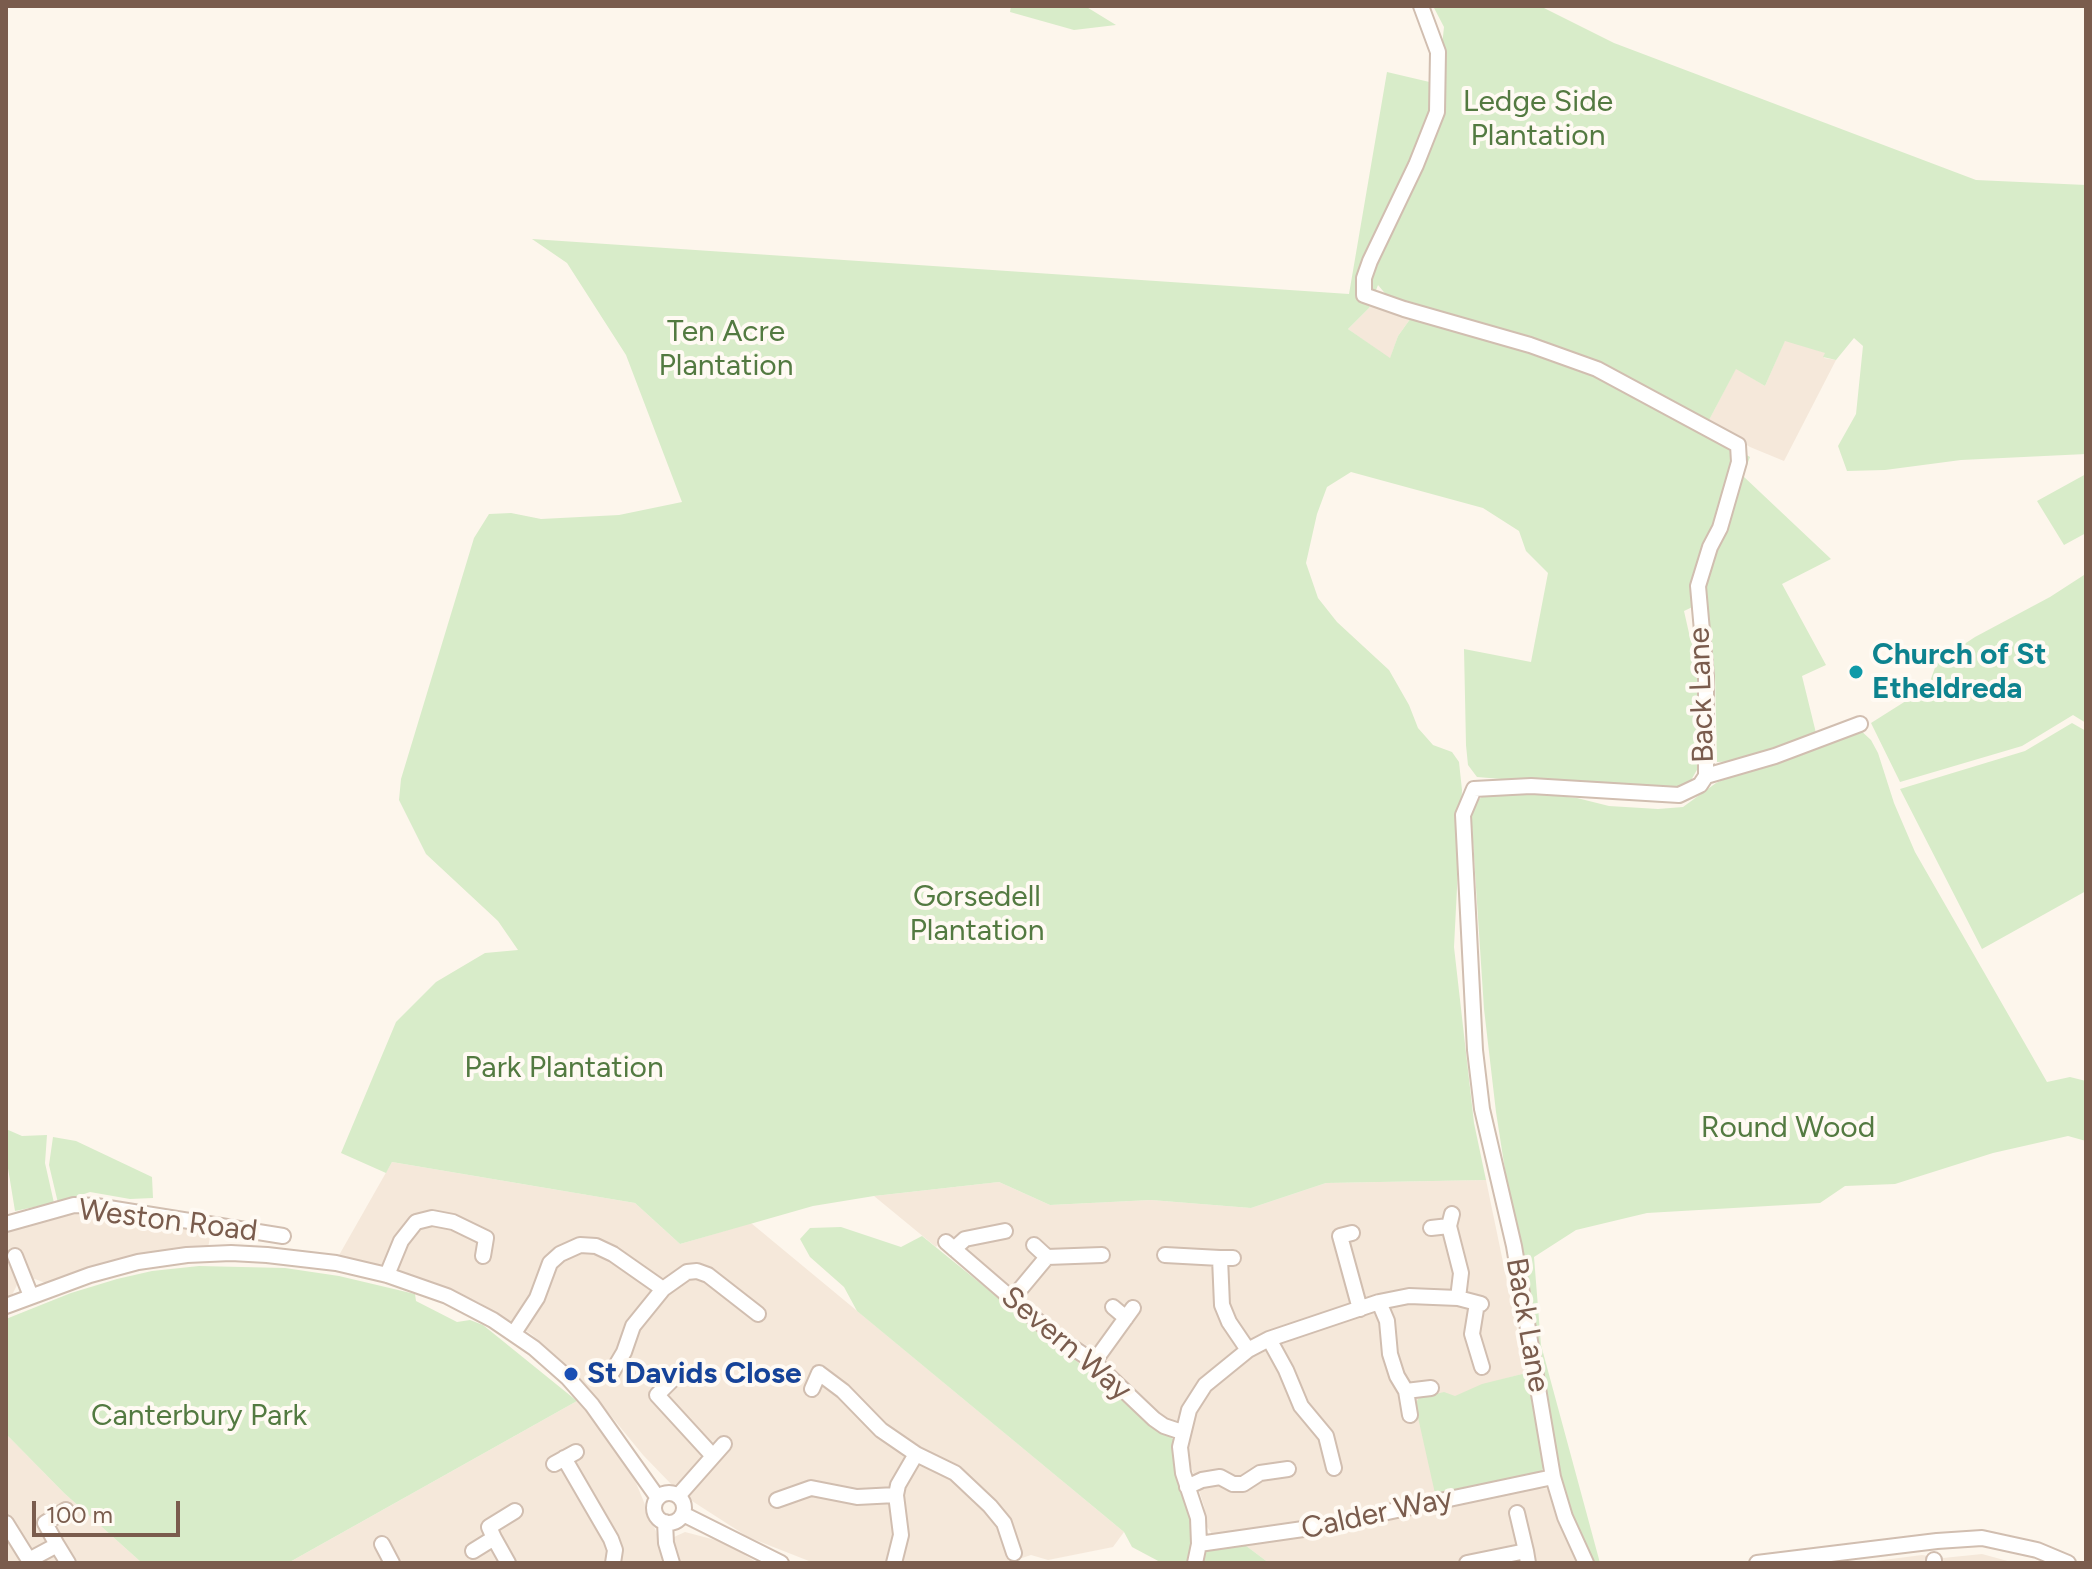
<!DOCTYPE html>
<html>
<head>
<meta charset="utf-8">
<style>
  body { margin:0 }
  #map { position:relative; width:2092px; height:1569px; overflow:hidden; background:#fdf6ec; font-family:Figtree,sans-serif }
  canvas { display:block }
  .frame { position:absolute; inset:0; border:8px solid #7a5c4d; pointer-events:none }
  .scale { position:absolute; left:32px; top:1501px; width:148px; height:36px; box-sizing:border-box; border:4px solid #7a5c4d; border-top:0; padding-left:10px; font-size:24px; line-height:28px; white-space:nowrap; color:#7a5c4d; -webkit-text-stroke:6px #fffaf3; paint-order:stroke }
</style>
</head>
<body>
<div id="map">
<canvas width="2092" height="1569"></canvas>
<div class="frame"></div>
<div class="scale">100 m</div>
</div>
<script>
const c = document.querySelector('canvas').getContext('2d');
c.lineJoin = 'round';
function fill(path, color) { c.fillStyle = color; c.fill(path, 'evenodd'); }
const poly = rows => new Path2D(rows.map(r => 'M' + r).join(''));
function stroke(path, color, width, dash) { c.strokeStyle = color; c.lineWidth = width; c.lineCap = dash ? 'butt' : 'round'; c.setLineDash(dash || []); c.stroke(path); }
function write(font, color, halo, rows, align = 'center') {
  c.font = font + ' Figtree,sans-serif'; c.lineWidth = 8; c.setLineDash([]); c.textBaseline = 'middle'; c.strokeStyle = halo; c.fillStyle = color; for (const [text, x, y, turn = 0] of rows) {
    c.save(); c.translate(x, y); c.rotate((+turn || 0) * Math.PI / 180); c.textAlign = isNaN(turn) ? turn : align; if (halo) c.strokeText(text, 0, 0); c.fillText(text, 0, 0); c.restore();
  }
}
const residential = poly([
  [1372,300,1413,315,1398,336,1390,359,1348,329,1369,308],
  [1785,340,1826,353,1824,358,1836,360,1784,461,1750,447,1708,422,1736,368,1765,386],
  [392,1162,635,1203,680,1244,751,1223,1124,1532,1113,1547,1048,1560,1031,1555,1007,1563,814,1563,748,1537,692,1501,672,1485,643,1455,575,1372,531,1334,478,1302,450,1289,338,1257],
  [1486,1180,1526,1373,1482,1385,1500,1484,1251,1535,1215,1538,1207,1527,1204,1506,1189,1460,1188,1442,1175,1422,1159,1414,1092,1348,1064,1334,944,1236,936,1247,874,1196,999,1182,1050,1205,1151,1200,1251,1208,1326,1183],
  [72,1212,109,1213,211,1232,208,1248,140,1254,104,1263,48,1284,35,1279,17,1285,11,1297,6,1299,6,1228],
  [577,1401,608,1435,632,1473,664,1551,674,1537,685,1532,723,1542,758,1563,288,1563],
  [6,1434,64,1493,142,1563,6,1563],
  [1549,1488,1578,1563,1269,1563,1245,1545,1501,1492],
  [1982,1554,2015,1563,1860,1563,1922,1555,1943,1558]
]);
const green = poly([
  [1011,6,1085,6,1116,25,1074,30,1010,12],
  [1433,6,1540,6,1614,43,1976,180,2086,185,2086,454,1961,460,1885,470,1847,471,1838,446,1856,414,1863,346,1854,338,1836,360,1823,357,1825,353,1785,341,1765,386,1736,369,1708,422,1654,390,1594,363,1388,297,1378,285,1369,308,1348,329,1390,358,1398,336,1413,315,1547,354,1684,419,1750,457,1743,476,1831,559,1782,584,1826,665,1802,676,1816,733,1746,761,1717,762,1715,674,1705,601,1684,611,1691,642,1700,658,1698,768,1690,782,1671,793,1477,777,1468,765,1466,745,1464,649,1531,662,1548,573,1526,551,1519,531,1483,508,1351,472,1327,487,1317,514,1306,563,1318,598,1337,622,1389,670,1409,705,1418,728,1433,745,1452,752,1459,762,1462,790,1454,947,1474,1123,1486,1180,1326,1183,1251,1208,1151,1200,1050,1205,999,1182,874,1196,813,1206,680,1244,635,1203,392,1162,386,1173,341,1153,396,1022,436,982,485,953,518,950,498,921,426,854,399,800,401,779,474,538,489,514,511,513,541,519,619,515,682,502,626,355,567,263,532,239,1349,294,1387,72,1438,84,1444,27],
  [2086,474,2086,533,2064,545,2037,501],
  [2086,535,2086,723,2073,715,2022,746,1900,782,1871,723,1928,687,1937,662,1975,637,2050,597,2084,575],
  [2072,723,2086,731,2086,891,1982,949,1900,789,2025,751],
  [1858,728,1871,740,1878,753,1894,803,1915,852,2047,1082,2070,1077,2086,1081,2086,1141,2068,1136,1993,1153,1895,1184,1845,1186,1820,1203,1647,1213,1576,1230,1534,1257,1541,1345,1600,1563,1591,1563,1567,1508,1541,1401,1496,1112,1484,1009,1471,811,1474,803,1487,793,1540,794,1577,798,1609,806,1658,809,1683,807,1716,783,1734,775],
  [6,1129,22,1136,47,1135,45,1163,54,1203,15,1211,6,1156],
  [53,1137,76,1141,152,1177,153,1198,130,1199,90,1192,58,1203,49,1165],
  [841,1227,901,1247,922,1236,1174,1440,1194,1540,1215,1538,1245,1545,1269,1563,1162,1563,1132,1547,1124,1532,857,1311,844,1287,810,1257,800,1239,810,1228],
  [199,1266,285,1268,339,1276,415,1294,416,1301,457,1322,470,1320,483,1325,577,1401,288,1563,142,1563,64,1493,6,1434,6,1319,71,1293,117,1279,152,1271],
  [1526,1373,1544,1464,1542,1471,1538,1475,1436,1498,1415,1404,1419,1398,1444,1392,1455,1396,1482,1384]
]);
const minor = poly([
  [1421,6,1438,52,1437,112,1416,165,1370,261,1364,278,1364,295,1404,309,1530,345,1597,369,1738,445,1739,462,1720,528,1710,547,1698,586,1706,676,1706,776,1700,785,1679,795,1531,786,1474,789,1463,815,1475,1050,1482,1109,1514,1246,1553,1477,1565,1517,1586,1563],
  [1706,776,1775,756,1860,724],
  [1452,1214,1449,1226,1461,1273,1458,1298],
  [6,1224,74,1205,96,1206,283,1236],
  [1431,1228,1449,1226],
  [1352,1233,1340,1236,1360,1309],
  [946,1242,1054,1335,1094,1362,1154,1419,1164,1426,1182,1432],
  [1034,1245,1047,1257],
  [954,1249,965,1239,1005,1231],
  [1165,1255,1220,1258],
  [15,1256,31,1296],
  [1233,1258,1220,1258,1222,1305,1229,1322,1248,1350],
  [387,1275,401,1241,416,1222,432,1218,453,1222,486,1238,483,1256],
  [1012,1299,1047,1257,1102,1255],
  [1379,1302,1387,1321,1390,1354,1397,1376,1406,1391,1410,1415],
  [1477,1303,1472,1334,1482,1367],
  [6,1306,90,1275,138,1262,187,1255,231,1253,267,1255,336,1263,387,1275,447,1296,493,1320,534,1348,568,1378,592,1405,658,1498],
  [1113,1307,1126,1318],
  [514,1333,537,1298,550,1263,560,1254,580,1245,596,1246,613,1254,663,1289,687,1272,697,1271,708,1275,758,1314],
  [1269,1339,1286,1370,1301,1406,1326,1436,1334,1468],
  [1094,1362,1133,1308],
  [611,1374,624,1352,633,1326,663,1289],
  [672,1380,657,1395,712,1455],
  [812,1389,819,1373,843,1391,881,1430,916,1454,898,1485,896,1495,901,1535,894,1563],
  [1406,1391,1431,1388],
  [916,1454,955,1473,990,1506,1004,1523,1014,1553],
  [564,1458,611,1539,615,1550,613,1563],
  [554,1464,576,1452],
  [1187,1487,1202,1480,1220,1477,1233,1484,1243,1484,1260,1473,1288,1469],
  '654 1508a15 15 0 1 1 30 0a15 15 0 1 1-30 0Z',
  [678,1496,724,1444],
  [777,1500,811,1488,857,1497,896,1495],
  [1517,1513,1526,1551],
  [683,1514,781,1563],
  [665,1522,666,1543,672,1563],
  [6,1523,29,1560,57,1545,68,1563],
  [494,1538,508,1563],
  [382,1544,392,1563],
  [1199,1544,1317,1527,1553,1477],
  [57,1545,45,1523,66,1510],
  [473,1551,494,1538,489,1527,515,1511],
  [1934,1560,1934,1563],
  [1195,1563,1199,1544,1198,1518,1183,1473,1180,1447,1189,1410,1205,1385,1248,1350,1269,1339,1379,1302,1409,1296,1458,1298,1481,1304],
  [1467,1563,1526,1551,1528,1563],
  [1757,1563,1937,1541,1982,1538,2037,1550,2068,1563]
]);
const markers = [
  [1856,672,8,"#0f9aa8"],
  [571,1374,8,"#1a4fb4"]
];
const parkNames = [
  ["Ledge Side",1538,102],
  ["Plantation",1538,136],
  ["Ten Acre",726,332],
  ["Plantation",726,366],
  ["Gorsedell",977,897],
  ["Plantation",977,931],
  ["Park Plantation",564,1068],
  ["Round Wood",1788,1128],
  ["Canterbury Park",199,1416]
];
const cultureNames = [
  ["Church of St",1872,655],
  ["Etheldreda",1872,689]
];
const streetNames = [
  ["Back Lane",1702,695,-92],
  ["Weston Road",168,1221,7],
  ["Back Lane",1527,1325,80],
  ["Severn Way",1066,1344,40],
  ["Calder Way",1377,1514,-12]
];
const transitNames = [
  ["St Davids Close",587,1374]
];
fill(residential, '#f5e8da');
fill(green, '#d8ecc9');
stroke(minor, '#d1beb0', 18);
stroke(minor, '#fff', 14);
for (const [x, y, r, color] of markers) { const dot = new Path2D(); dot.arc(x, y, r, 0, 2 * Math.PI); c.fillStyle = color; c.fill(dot); stroke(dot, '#fffaf3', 3); }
write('30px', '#537a41', '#fffaf3', parkNames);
write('bold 30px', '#0d838f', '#fffaf3', cultureNames, 'left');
write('30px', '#7a5c4d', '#fffaf3', streetNames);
write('bold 30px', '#164399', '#fffaf3', transitNames, 'left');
</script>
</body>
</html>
